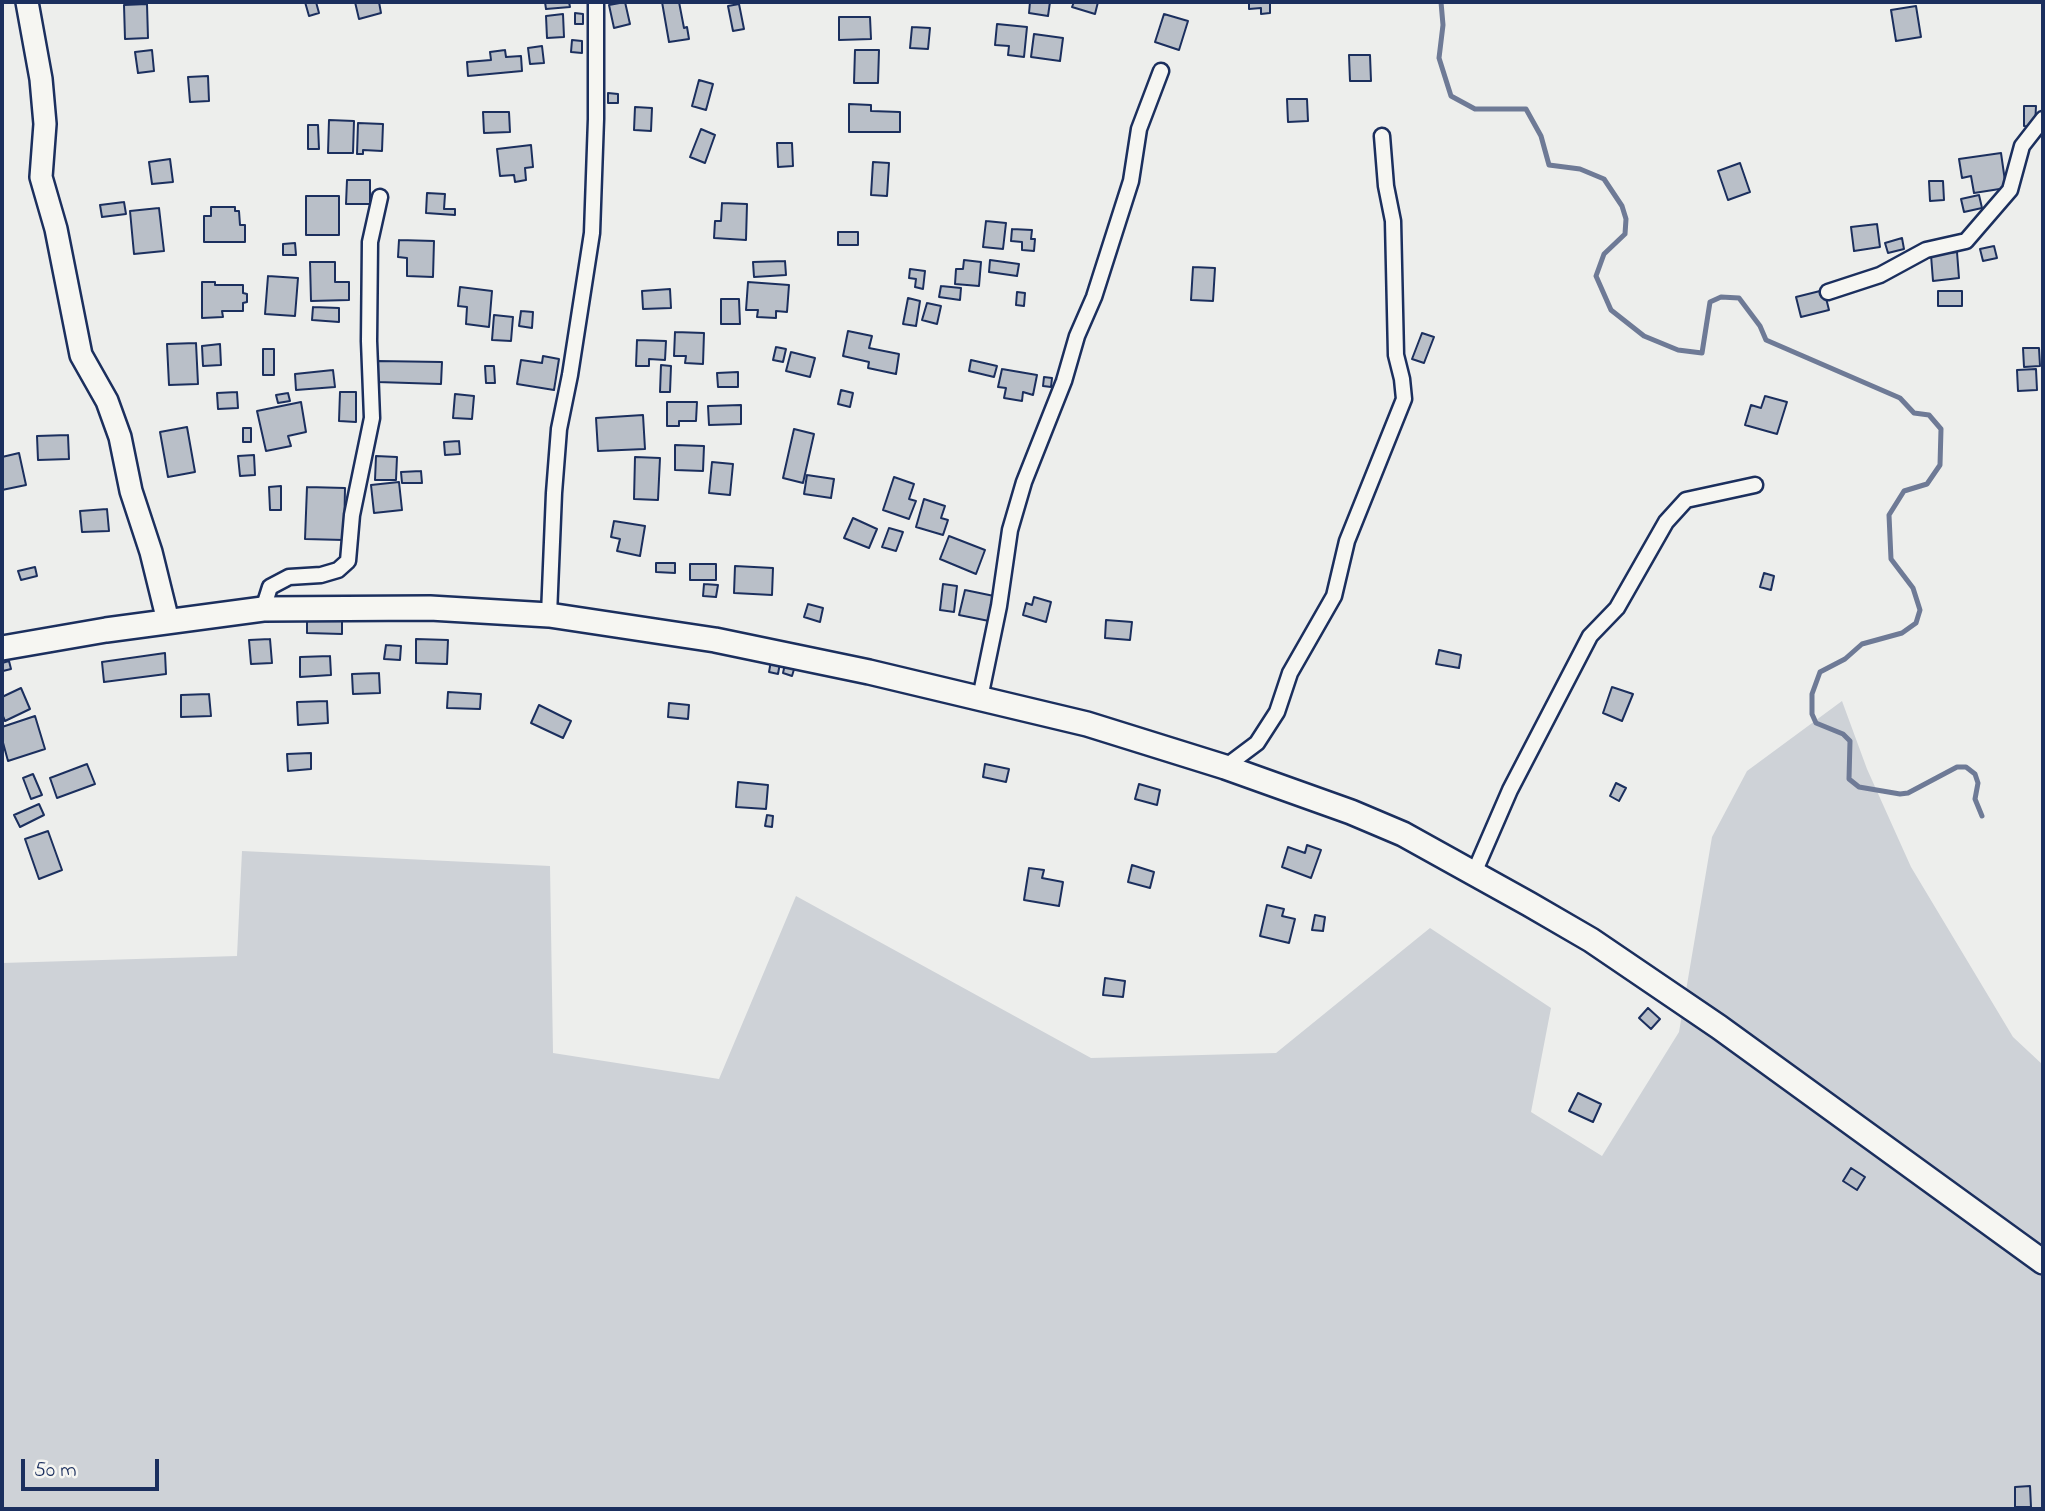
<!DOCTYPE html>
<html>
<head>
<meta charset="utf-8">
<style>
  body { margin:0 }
  #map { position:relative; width:2045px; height:1511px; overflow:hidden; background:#edeeec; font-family:"Indie Flower",sans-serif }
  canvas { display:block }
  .frame { position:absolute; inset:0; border:4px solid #1b2f5e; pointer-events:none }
  .scale { position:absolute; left:21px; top:1459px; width:138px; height:32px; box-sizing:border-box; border:4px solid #1b2f5e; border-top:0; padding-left:9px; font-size:21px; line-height:24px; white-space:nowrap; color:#1b2f5e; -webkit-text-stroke:5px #f6f6f2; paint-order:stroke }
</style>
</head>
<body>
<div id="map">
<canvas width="2045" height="1511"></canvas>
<div class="frame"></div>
<div class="scale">50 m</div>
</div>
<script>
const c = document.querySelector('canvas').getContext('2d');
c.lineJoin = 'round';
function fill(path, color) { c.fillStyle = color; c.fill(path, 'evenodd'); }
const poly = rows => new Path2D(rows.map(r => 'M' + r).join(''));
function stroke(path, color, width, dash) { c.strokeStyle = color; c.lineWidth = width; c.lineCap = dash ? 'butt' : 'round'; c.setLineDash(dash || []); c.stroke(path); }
const green = poly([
  [1842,701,1867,769,1911,867,2013,1037,2043,1065,2043,1509,2,1509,2,963,237,956,242,851,550,866,553,1053,719,1079,796,896,1091,1058,1276,1053,1430,928,1551,1008,1531,1112,1602,1156,1679,1032,1712,837,1747,771]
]);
const stream = poly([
  [1441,2,1443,25,1439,58,1451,96,1475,109,1526,109,1541,136,1549,165,1580,169,1604,179,1622,206,1626,219,1625,234,1604,254,1596,276,1611,310,1644,336,1678,350,1702,353,1710,302,1721,297,1739,298,1760,326,1766,340,1900,398,1914,413,1929,415,1941,429,1940,465,1927,484,1904,491,1889,515,1891,559,1913,588,1920,610,1916,623,1902,633,1862,644,1845,659,1820,672,1812,694,1812,714,1816,723,1843,734,1850,741,1849,779,1859,787,1900,794,1908,793,1957,767,1966,767,1975,774,1978,783,1975,799,1982,816]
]);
const building = poly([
  [305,2,316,2,319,13,309,16,305,2],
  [355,2,379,2,381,13,359,19,355,2],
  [545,2,569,2,570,7,546,9,545,2],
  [625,2,630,24,614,28,609,5,625,2],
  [662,2,679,2,684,28,687,27,689,39,669,42,662,2],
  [1030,2,1050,2,1048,16,1029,13,1030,2],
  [1074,2,1098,2,1095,14,1072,7,1074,2],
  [1249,2,1270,2,1270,13,1261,14,1261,8,1249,9,1249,2],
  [147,4,148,38,125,39,124,5,147,4],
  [739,4,744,29,733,31,728,6,739,4],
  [1916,6,1921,37,1896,41,1891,10,1916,6],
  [575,13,583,14,583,24,575,24,575,13],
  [563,14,564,37,547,38,546,16,563,14],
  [1164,14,1188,21,1179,50,1155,42,1164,14],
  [839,17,870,17,871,39,839,40,839,17],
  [997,24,1027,27,1024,57,1008,55,1009,46,995,45,997,24],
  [912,27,930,28,928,49,910,48,912,27],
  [1034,34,1063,38,1060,61,1031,57,1034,34],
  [572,40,582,41,582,53,571,52,572,40],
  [542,46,544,63,530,64,528,48,542,46],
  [152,50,154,71,138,73,135,52,152,50],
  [505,50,506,57,521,56,522,71,468,76,467,62,491,60,490,52,505,50],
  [855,50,879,50,878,83,854,83,855,50],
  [1349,55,1370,55,1371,81,1350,81,1349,55],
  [208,76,209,101,190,102,188,77,208,76],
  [699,80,713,84,706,110,692,106,699,80],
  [608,93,618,94,618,103,608,103,608,93],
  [1287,99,1307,99,1308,121,1288,122,1287,99],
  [849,104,871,105,871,111,900,112,900,132,849,132,849,104],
  [2024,106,2036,106,2035,127,2024,126,2024,106],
  [635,107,652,108,651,131,634,130,635,107],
  [483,112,509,112,510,132,484,133,483,112],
  [329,120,354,121,353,153,328,153,329,120],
  [358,123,383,124,382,151,363,150,363,154,357,154,358,123],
  [308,125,318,125,319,149,308,149,308,125],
  [701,129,715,135,705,163,690,157,701,129],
  [777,143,792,143,793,166,778,167,777,143],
  [531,145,533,167,525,168,526,180,515,182,514,175,500,176,497,149,531,145],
  [2001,153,2006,188,1974,193,1971,176,1962,178,1959,159,2001,153],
  [170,159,173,182,152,184,149,162,170,159],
  [873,162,889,163,887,196,871,195,873,162],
  [1740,163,1750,192,1728,200,1718,171,1740,163],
  [347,180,370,180,370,204,346,204,347,180],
  [1929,181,1943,181,1944,200,1930,201,1929,181],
  [427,193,445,194,444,209,455,209,455,215,426,213,427,193],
  [1979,195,1982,208,1964,212,1961,199,1979,195],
  [306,196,339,196,339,235,306,235,306,196],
  [124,202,126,214,102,217,100,205,124,202],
  [722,203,747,204,746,240,714,238,715,221,721,221,722,203],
  [211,207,235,207,235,211,239,211,240,225,245,225,245,242,204,242,204,216,211,216,211,207],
  [159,208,164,251,134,254,130,211,159,208],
  [986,221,1006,223,1003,249,983,247,986,221],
  [1877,224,1880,247,1854,251,1851,227,1877,224],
  [1012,229,1032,230,1031,239,1035,239,1034,251,1022,250,1022,242,1011,241,1012,229],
  [838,232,858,232,858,245,838,245,838,232],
  [1902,238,1904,249,1888,253,1885,243,1902,238],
  [399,240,434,241,433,277,407,276,407,258,398,257,399,240],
  [295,243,296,255,283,255,283,244,295,243],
  [1994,246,1997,258,1983,261,1980,249,1994,246],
  [1957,252,1959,278,1933,281,1931,255,1957,252],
  [964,260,981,262,979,286,955,284,956,269,963,269,964,260],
  [990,260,1019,264,1017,276,989,272,990,260],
  [785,261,786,275,754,277,753,262,785,261],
  [310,262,335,262,335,282,349,282,349,300,311,301,310,262],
  [1193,267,1215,268,1213,301,1191,300,1193,267],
  [910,269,925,271,923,289,915,287,916,279,909,278,910,269],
  [268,276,298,278,295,316,265,314,268,276],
  [202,282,215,282,215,285,243,285,243,293,247,294,247,302,243,303,243,311,222,311,223,317,202,318,202,282],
  [748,282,789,285,787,312,776,311,776,318,757,317,758,310,746,310,748,282],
  [941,286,961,288,960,300,939,297,941,286],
  [460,287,492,291,489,327,466,324,467,307,458,306,460,287],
  [670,289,671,308,643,309,642,291,670,289],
  [1824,290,1829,310,1801,317,1796,297,1824,290],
  [1938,291,1962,291,1962,306,1938,306,1938,291],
  [1017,292,1025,293,1024,306,1016,305,1017,292],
  [908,298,920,301,916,326,903,324,908,298],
  [721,299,739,299,740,324,721,324,721,299],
  [927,303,941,306,937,324,922,320,927,303],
  [313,307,339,308,339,322,312,320,313,307],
  [521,311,533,312,532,328,519,326,521,311],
  [494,315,513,317,511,341,492,340,494,315],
  [848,331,872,336,869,348,899,354,896,374,868,368,869,362,843,356,848,331],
  [675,332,704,333,703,364,685,363,686,356,674,356,675,332],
  [1422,333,1434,337,1424,363,1412,359,1422,333],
  [637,340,666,341,665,360,649,359,649,366,636,366,637,340],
  [196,343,198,384,169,385,167,344,196,343],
  [220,344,221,365,203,366,202,346,220,344],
  [776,347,786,349,783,362,773,360,776,347],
  [2023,348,2039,348,2040,366,2024,367,2023,348],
  [263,349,274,349,274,375,263,375,263,349],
  [791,352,815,358,810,377,786,371,791,352],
  [543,356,559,359,554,390,517,384,521,360,542,363,543,356],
  [971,360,997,366,994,377,969,371,971,360],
  [377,361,442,362,441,384,377,382,377,361],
  [661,365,671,366,670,392,660,392,661,365],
  [485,366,494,366,495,383,486,383,485,366],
  [1002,369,1037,375,1033,395,1023,392,1022,401,1004,398,1006,388,998,387,1002,369],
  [2036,369,2037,390,2018,391,2017,370,2036,369],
  [333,370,335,387,296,390,295,374,333,370],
  [738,372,738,387,718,387,717,373,738,372],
  [1044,377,1052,378,1051,387,1043,386,1044,377],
  [841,390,853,393,850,407,838,404,841,390],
  [237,392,238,408,218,409,217,393,237,392],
  [340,392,356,392,356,422,339,421,340,392],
  [288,393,290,401,278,403,276,395,288,393],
  [455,394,474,396,472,419,453,418,455,394],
  [1765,396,1787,402,1777,434,1745,425,1751,405,1761,408,1765,396],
  [301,402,306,432,288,436,291,446,266,451,257,411,301,402],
  [667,402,697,402,696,421,679,421,679,426,667,426,667,402],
  [741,405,741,424,709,425,708,406,741,405],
  [643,415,645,449,598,451,596,418,643,415],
  [187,427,195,472,168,477,160,432,187,427],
  [243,428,251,428,251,442,243,442,243,428],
  [794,429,814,434,803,483,783,478,794,429],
  [68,435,69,459,38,460,37,436,68,435],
  [459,441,460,454,445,455,444,442,459,441],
  [675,445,704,446,703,471,675,470,675,445],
  [19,453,26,485,2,490,2,457,19,453],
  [254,455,255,475,240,476,238,456,254,455],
  [376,456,397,457,396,480,375,480,376,456],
  [635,457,660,458,658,500,634,499,635,457],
  [712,462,733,464,730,495,709,493,712,462],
  [421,471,422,483,402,483,401,472,421,471],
  [807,475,834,479,831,498,804,494,807,475],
  [894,477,914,484,909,499,916,501,909,519,883,510,894,477],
  [399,482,402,510,374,513,371,485,399,482],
  [281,486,281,510,270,510,269,487,281,486],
  [307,487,345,488,344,540,305,539,307,487],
  [924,499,945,506,941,518,948,520,943,535,916,527,924,499],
  [107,509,109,531,82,532,80,511,107,509],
  [853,518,877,529,869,548,844,538,853,518],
  [614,521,645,526,640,556,617,551,620,539,611,537,614,521],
  [889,528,903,532,896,551,882,547,889,528],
  [949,536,985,550,976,574,940,559,949,536],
  [656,563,675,563,675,573,656,572,656,563],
  [690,564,716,564,716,580,690,580,690,564],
  [735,566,773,568,772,595,734,593,735,566],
  [35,567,37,576,21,580,18,571,35,567],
  [1764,573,1774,576,1771,590,1760,587,1764,573],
  [704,584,718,585,716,597,703,596,704,584],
  [943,584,957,586,954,612,940,610,943,584],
  [965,590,994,596,989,621,959,615,965,590],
  [1034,597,1051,602,1046,622,1023,615,1026,603,1032,605,1034,597],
  [808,604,823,608,820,622,804,617,808,604],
  [307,617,342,617,342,634,307,633,307,617],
  [1106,620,1132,622,1130,640,1105,638,1106,620],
  [270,639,272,663,251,664,249,640,270,639],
  [416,639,448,640,447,664,416,663,416,639],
  [386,645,401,646,400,660,384,659,386,645],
  [1439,650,1461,655,1459,668,1436,664,1439,650],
  [165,653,166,674,104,682,102,662,165,653],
  [330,656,331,675,300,677,300,657,330,656],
  [9,661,11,669,3,671,2,663,9,661],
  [771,661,780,663,778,674,769,672,771,661],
  [785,664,795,666,792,676,783,673,785,664],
  [379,673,380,693,353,694,352,674,379,673],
  [1612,687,1633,694,1622,721,1603,713,1612,687],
  [21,688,30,709,5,721,2,714,2,697,21,688],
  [448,692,481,694,480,709,447,708,448,692],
  [209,694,211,716,181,717,181,695,209,694],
  [327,701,328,723,298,725,297,702,327,701],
  [669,703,689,705,688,719,668,717,669,703],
  [539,705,571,721,563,738,531,723,539,705],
  [35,716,45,749,8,761,2,739,2,727,35,716],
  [311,753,311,769,288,771,287,754,311,753],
  [87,764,95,784,57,798,50,778,87,764],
  [985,764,1009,769,1006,782,983,777,985,764],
  [33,774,42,795,31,799,23,778,33,774],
  [738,782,768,785,766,809,736,807,738,782],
  [1616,783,1626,788,1619,801,1610,796,1616,783],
  [1139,784,1160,790,1157,805,1135,799,1139,784],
  [39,804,44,815,20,827,14,815,39,804],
  [767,815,773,816,772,827,765,826,767,815],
  [48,831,62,870,39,879,25,839,48,831],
  [1307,845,1321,850,1311,878,1282,867,1288,847,1305,853,1307,845],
  [1132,865,1154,872,1150,888,1128,882,1132,865],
  [1029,868,1044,870,1042,878,1063,882,1059,906,1024,900,1029,868],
  [1267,905,1284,909,1282,916,1295,919,1289,943,1260,936,1267,905],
  [1315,915,1325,917,1323,931,1312,930,1315,915],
  [1105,978,1125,981,1123,997,1103,995,1105,978],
  [1648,1008,1660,1019,1651,1029,1639,1018,1648,1008],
  [1578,1093,1601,1104,1593,1122,1569,1111,1578,1093],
  [1851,1168,1865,1177,1857,1190,1843,1181,1851,1168],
  [2030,1486,2031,1507,2015,1507,2015,1487,2030,1486]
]);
const street = poly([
  [1828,292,1880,275,1926,250,1966,241,2010,190,2022,146,2043,119],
  [263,609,270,587,289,577,321,575,338,570,348,561,352,515,372,418,369,341,370,242,380,197],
  [549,615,554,493,559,429,570,375,592,233,596,119,596,2],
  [980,698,999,606,1010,530,1024,482,1064,381,1077,336,1094,297,1131,181,1139,129,1161,71],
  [1225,767,1257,743,1277,712,1290,673,1334,596,1347,541,1404,399,1402,379,1396,355,1393,221,1386,186,1382,136],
  [1474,873,1510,790,1590,636,1617,608,1666,522,1686,500,1755,485]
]);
const secondary = poly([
  [27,2,41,79,45,124,41,177,56,229,81,355,107,401,120,437,131,491,151,552,168,621]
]);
const primary = poly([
  [2,648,106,630,263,609,430,608,549,615,715,640,869,672,1087,724,1225,767,1351,812,1403,834,1529,904,1591,940,1719,1027,2043,1262]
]);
fill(green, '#ced2d7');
stroke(stream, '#6e7a96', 5);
fill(building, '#b9bfc8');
stroke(building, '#1b2f5e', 2);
stroke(street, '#1b2f5e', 19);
stroke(secondary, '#1b2f5e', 26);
stroke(primary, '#1b2f5e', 28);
stroke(street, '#f6f6f2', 14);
stroke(secondary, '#f6f6f2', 21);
stroke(primary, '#f6f6f2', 23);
</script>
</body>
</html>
